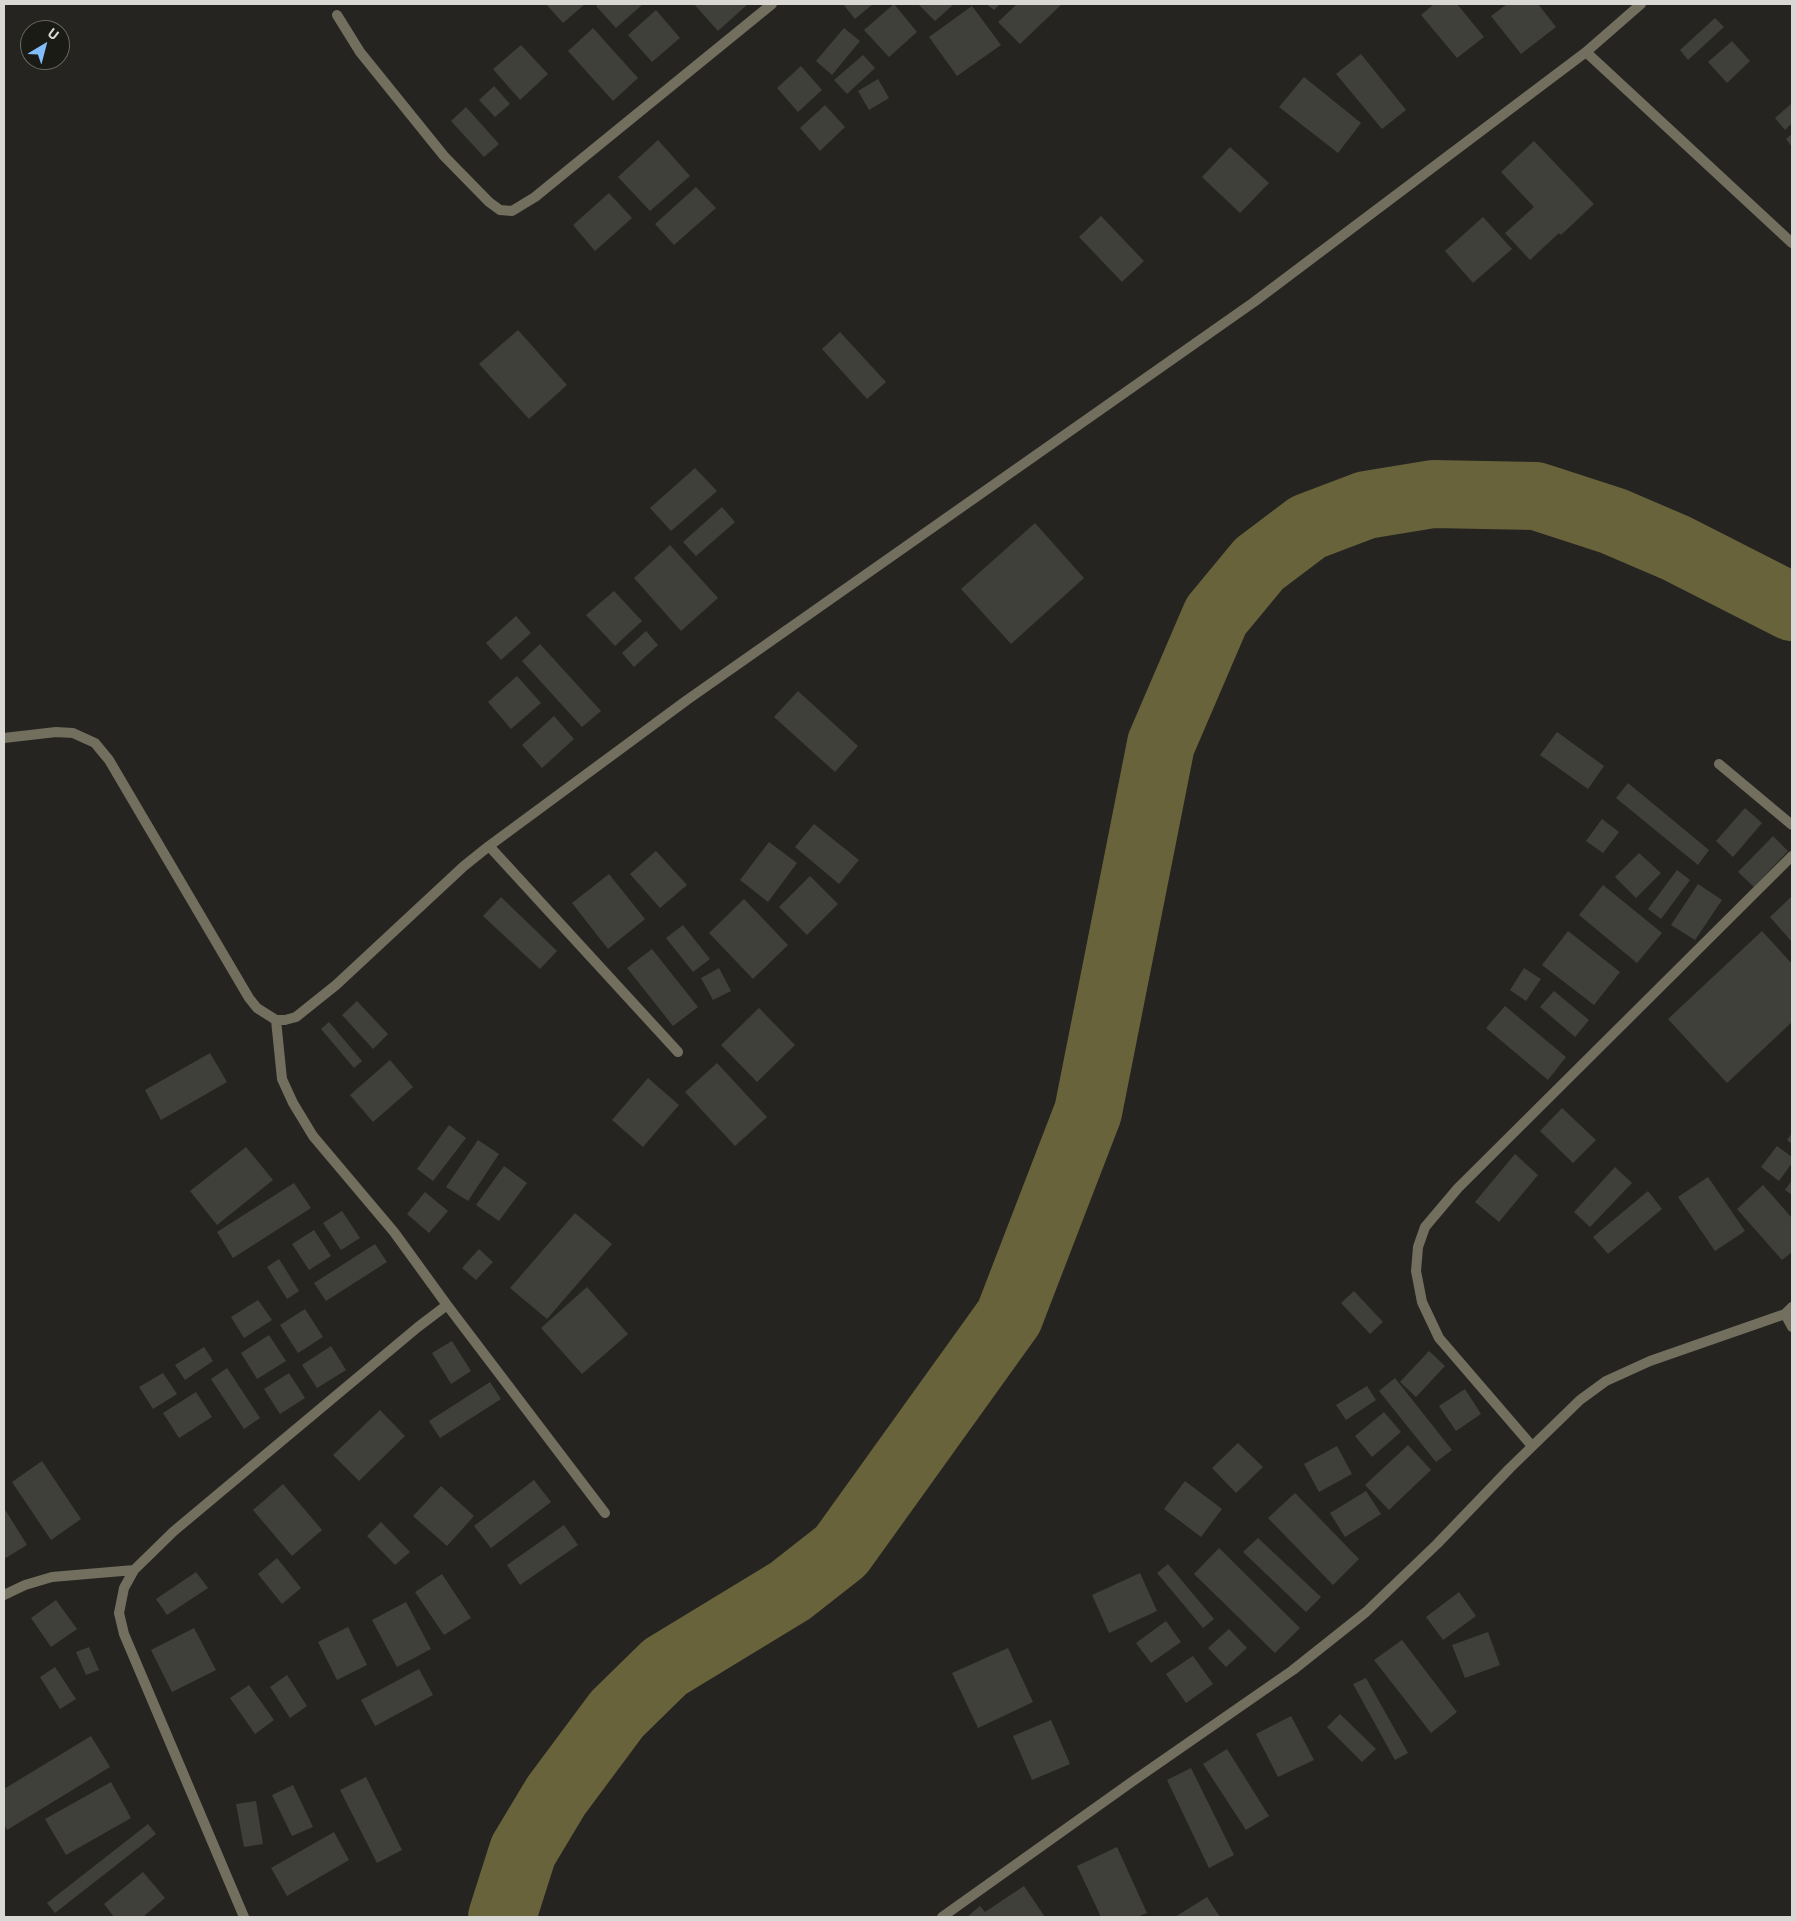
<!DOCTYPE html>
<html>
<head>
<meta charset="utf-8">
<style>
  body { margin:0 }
  #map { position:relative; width:1796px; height:1921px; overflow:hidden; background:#252420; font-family:"IBM Plex Sans",sans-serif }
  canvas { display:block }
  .frame { position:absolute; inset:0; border:5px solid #d9d8d5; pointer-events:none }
  .north { position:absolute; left:20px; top:20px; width:50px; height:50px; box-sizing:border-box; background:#1b1b16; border:1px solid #676762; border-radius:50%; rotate:37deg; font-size:14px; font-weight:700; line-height:20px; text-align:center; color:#d9d8d5 }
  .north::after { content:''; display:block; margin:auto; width:18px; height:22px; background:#81bdfa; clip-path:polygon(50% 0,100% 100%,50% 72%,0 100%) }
</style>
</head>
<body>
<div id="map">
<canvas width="1796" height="1921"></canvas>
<div class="frame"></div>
<div class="north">U</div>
</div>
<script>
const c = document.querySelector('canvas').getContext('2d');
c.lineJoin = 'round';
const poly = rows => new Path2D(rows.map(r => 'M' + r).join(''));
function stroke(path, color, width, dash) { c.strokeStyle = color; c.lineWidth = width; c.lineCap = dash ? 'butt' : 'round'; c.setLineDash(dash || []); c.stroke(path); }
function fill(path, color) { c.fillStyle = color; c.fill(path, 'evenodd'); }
const river = poly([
  [502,1917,523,1851,556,1796,617,1714,665,1667,790,1591,841,1551,1009,1317,1088,1112,1161,744,1216,616,1259,564,1308,527,1366,505,1433,494,1536,496,1613,521,1676,548,1792,607]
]);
const building = poly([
  [546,4,585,4,563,23],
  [599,4,643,4,616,28,596,6],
  [694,4,748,4,718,31],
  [843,4,873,4,855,19],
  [894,4,917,32,889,57,864,30],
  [918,4,954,4,935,21],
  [986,4,1000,4,994,10],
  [1017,4,1062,4,1020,44,998,22],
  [1434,4,1457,4,1484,37,1457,58,1421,15],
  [1507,4,1538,4,1556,27,1521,54,1491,16],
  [972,6,1001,45,957,76,929,37],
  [656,10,680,38,652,62,628,35],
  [1715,18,1724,27,1688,60,1680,50],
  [593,28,638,78,613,101,568,51],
  [844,28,860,41,832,75,816,61],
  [1732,41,1750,61,1727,83,1708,62],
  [521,45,548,74,520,100,493,69],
  [1361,54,1406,110,1382,129,1336,74],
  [863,55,875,68,847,94,834,80],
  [801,66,822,90,798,112,777,88],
  [1304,77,1361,123,1338,153,1279,107],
  [878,79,889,98,869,110,858,91],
  [494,86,510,104,495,117,479,100],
  [1792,103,1792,123,1785,130,1775,118],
  [825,105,845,127,820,151,800,128],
  [466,107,499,144,484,157,451,121],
  [1792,134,1792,147,1786,139],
  [658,140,690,176,650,211,618,177],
  [1534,141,1594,204,1561,235,1559,233,1530,260,1505,233,1534,207,1501,172],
  [1230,147,1269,183,1240,213,1202,177],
  [696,187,716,208,674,245,655,224],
  [609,193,632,218,595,251,573,225],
  [1101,216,1144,261,1122,282,1079,237],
  [1483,217,1512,249,1473,283,1445,251],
  [518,330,567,385,529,419,479,364],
  [840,332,886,382,867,399,822,349],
  [695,468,717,491,671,531,650,508],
  [722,507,735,522,696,556,683,542],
  [1035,523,1084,578,1011,644,961,589],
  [670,545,718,598,681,631,634,578],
  [614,591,642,621,615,646,586,615],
  [516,616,531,633,501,660,486,643],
  [646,631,658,645,634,667,622,653],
  [540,644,601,711,582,727,522,661],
  [517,676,541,703,511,729,488,702],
  [798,691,858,746,835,772,774,717],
  [554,716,574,739,542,768,522,745],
  [1557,732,1604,766,1588,789,1540,755],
  [1628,783,1709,850,1698,865,1616,798],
  [1745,808,1762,823,1733,857,1716,841],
  [1602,819,1619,832,1603,853,1586,841],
  [814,824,859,860,839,884,795,847],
  [1773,836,1788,851,1754,887,1738,872],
  [769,842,797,863,768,902,740,880],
  [656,851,687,885,660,908,630,874],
  [1639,853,1661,873,1636,898,1615,877],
  [1677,870,1690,880,1661,919,1648,909],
  [609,874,645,919,608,949,572,903],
  [810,876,838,904,807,935,779,907],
  [1698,884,1722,900,1695,940,1671,925],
  [1603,885,1662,933,1637,963,1579,915],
  [501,897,557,951,540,969,483,916],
  [1791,897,1792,898,1792,942,1770,917],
  [744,899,788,945,753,979,709,933],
  [683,925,710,959,693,972,666,938],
  [1568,931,1620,972,1594,1005,1542,965],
  [1762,931,1792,964,1792,1022,1727,1083,1668,1019],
  [652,949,698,1007,673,1026,627,968],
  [719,968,731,991,713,1000,701,978],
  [1524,968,1541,979,1526,1001,1510,990],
  [1554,991,1589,1020,1575,1037,1540,1007],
  [357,1001,388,1034,373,1049,342,1015],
  [1505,1006,1566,1057,1548,1080,1486,1028],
  [759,1008,795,1045,757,1082,721,1045],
  [329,1022,362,1061,354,1068,321,1029],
  [210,1053,227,1082,161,1120,145,1090],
  [390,1060,413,1087,373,1122,350,1095],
  [717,1063,767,1117,735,1146,685,1092],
  [648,1078,679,1105,643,1147,612,1120],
  [1562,1108,1596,1140,1573,1163,1540,1131],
  [449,1125,466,1138,433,1181,417,1169],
  [1792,1133,1792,1144,1787,1140],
  [478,1140,499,1154,468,1201,446,1187],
  [1777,1146,1792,1157,1792,1163,1779,1181,1761,1167],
  [246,1147,273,1180,217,1225,190,1191],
  [1515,1154,1538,1175,1499,1222,1475,1202],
  [504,1166,527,1183,499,1221,476,1205],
  [1615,1167,1632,1183,1590,1227,1574,1212],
  [1708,1177,1745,1231,1715,1251,1678,1197],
  [1792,1180,1792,1195,1785,1190],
  [294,1183,311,1208,233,1258,217,1232],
  [1763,1185,1792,1218,1792,1252,1782,1260,1737,1209],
  [1648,1191,1662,1209,1608,1254,1593,1237],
  [425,1192,448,1211,429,1233,407,1214],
  [342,1211,360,1238,341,1250,323,1223],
  [575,1213,612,1244,547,1319,510,1288],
  [314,1230,331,1256,309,1270,292,1244],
  [375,1244,387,1262,326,1301,314,1283],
  [479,1249,493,1262,476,1280,462,1268],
  [279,1259,299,1291,287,1299,267,1267],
  [587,1287,628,1334,582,1374,541,1328],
  [1354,1291,1383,1322,1370,1334,1341,1303],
  [258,1300,272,1320,244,1338,231,1317],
  [305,1309,323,1337,298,1353,280,1325],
  [269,1335,286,1361,257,1379,241,1353],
  [452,1341,471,1371,451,1384,432,1353],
  [331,1346,346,1370,317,1388,302,1365],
  [204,1347,213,1361,185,1380,175,1365],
  [1429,1351,1445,1366,1416,1397,1400,1382],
  [227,1368,260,1418,244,1429,211,1379],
  [163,1373,177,1394,153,1409,139,1387],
  [289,1373,305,1398,280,1414,264,1389],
  [1395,1378,1452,1450,1436,1462,1379,1391],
  [490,1382,501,1399,440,1438,429,1421],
  [1367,1386,1376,1400,1346,1420,1336,1405],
  [1465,1389,1481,1414,1456,1431,1439,1406],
  [196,1392,212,1417,179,1438,163,1413],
  [380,1410,405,1436,359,1481,333,1455],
  [1384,1412,1401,1432,1372,1457,1355,1436],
  [1238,1443,1263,1467,1236,1493,1212,1468],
  [1408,1445,1431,1470,1389,1510,1365,1485],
  [1337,1446,1352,1474,1319,1492,1304,1464],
  [42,1461,81,1519,51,1540,12,1482],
  [534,1480,551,1502,491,1548,474,1526],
  [1185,1481,1222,1509,1201,1537,1164,1509],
  [283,1484,322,1530,292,1556,253,1510],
  [441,1486,474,1516,447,1546,413,1516],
  [1366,1491,1381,1514,1345,1537,1330,1513],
  [1295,1493,1359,1559,1333,1585,1268,1518],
  [4,1508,27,1545,4,1559],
  [381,1522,410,1552,395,1565,367,1536],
  [564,1525,578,1545,520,1585,507,1565],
  [1258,1538,1321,1597,1306,1612,1243,1552],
  [1219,1548,1300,1628,1275,1653,1194,1574],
  [277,1558,301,1588,282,1604,258,1574],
  [1168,1564,1214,1619,1203,1628,1157,1573],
  [196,1572,208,1588,167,1615,156,1599],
  [1140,1573,1157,1611,1109,1633,1092,1595],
  [442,1574,471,1618,444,1635,415,1592],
  [1459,1592,1476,1616,1443,1640,1426,1617],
  [56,1600,77,1629,51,1647,31,1618],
  [406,1602,431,1649,397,1667,372,1620],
  [1166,1621,1181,1642,1151,1663,1136,1643],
  [348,1627,367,1665,337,1680,318,1642],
  [194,1628,216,1670,172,1692,151,1650],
  [1229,1629,1247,1648,1226,1667,1208,1648],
  [1488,1632,1500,1665,1465,1678,1452,1645],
  [1402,1640,1457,1712,1431,1733,1374,1660],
  [89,1647,99,1670,86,1675,76,1652],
  [1008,1648,1033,1702,978,1728,952,1673],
  [1193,1656,1213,1684,1186,1703,1166,1674],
  [55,1667,76,1699,60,1709,40,1677],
  [419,1669,433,1695,375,1726,361,1700],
  [287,1675,307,1706,290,1718,270,1687],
  [1366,1678,1408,1753,1395,1760,1353,1684],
  [249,1685,274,1720,255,1734,230,1698],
  [1340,1714,1376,1749,1362,1762,1327,1727],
  [1291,1716,1314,1760,1278,1777,1256,1734],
  [1051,1720,1070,1764,1032,1780,1013,1736],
  [91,1736,110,1767,7,1830,4,1824,4,1789],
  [1227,1749,1269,1816,1246,1830,1203,1764],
  [1191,1768,1234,1855,1209,1868,1167,1780],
  [366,1777,402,1850,377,1863,340,1790],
  [111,1782,131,1818,66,1855,45,1819],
  [293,1785,313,1827,292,1836,272,1795],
  [256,1801,263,1844,244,1847,236,1804],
  [148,1824,156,1834,55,1913,47,1903],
  [334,1832,349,1860,287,1896,271,1868],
  [1117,1847,1147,1913,1137,1917,1101,1917,1077,1866],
  [143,1872,165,1898,143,1917,114,1917,104,1904],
  [1024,1886,1045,1917,967,1917,980,1906,985,1912],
  [1207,1897,1220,1917,1175,1917]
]);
const minor = poly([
  [337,15,360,52,444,156,489,202,500,210,512,211,535,197,772,4],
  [1586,52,1792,243],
  [4,738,56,732,73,733,95,743,109,760,249,998,257,1008,276,1020,285,1020,296,1017,336,985,464,866,489,846,687,700,1254,302,1586,52,1641,4],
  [1719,764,1792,825],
  [489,846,678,1052],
  [447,1305,605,1513],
  [1785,1314,1792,1327],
  [1532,1446,1439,1338,1422,1302,1416,1271,1418,1247,1425,1227,1458,1188,1792,856],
  [4,1595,25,1585,52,1577,134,1570],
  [244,1917,124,1634,119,1613,124,1588,134,1570,174,1531,418,1327,447,1305,394,1232,313,1136,293,1103,282,1079,276,1020],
  [942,1917,1133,1781,1293,1670,1366,1612,1437,1544,1510,1468,1580,1400,1606,1381,1650,1361,1785,1314,1792,1307]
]);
stroke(river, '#69633c', 68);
fill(building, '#40403b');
stroke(minor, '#726f5e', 10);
</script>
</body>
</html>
